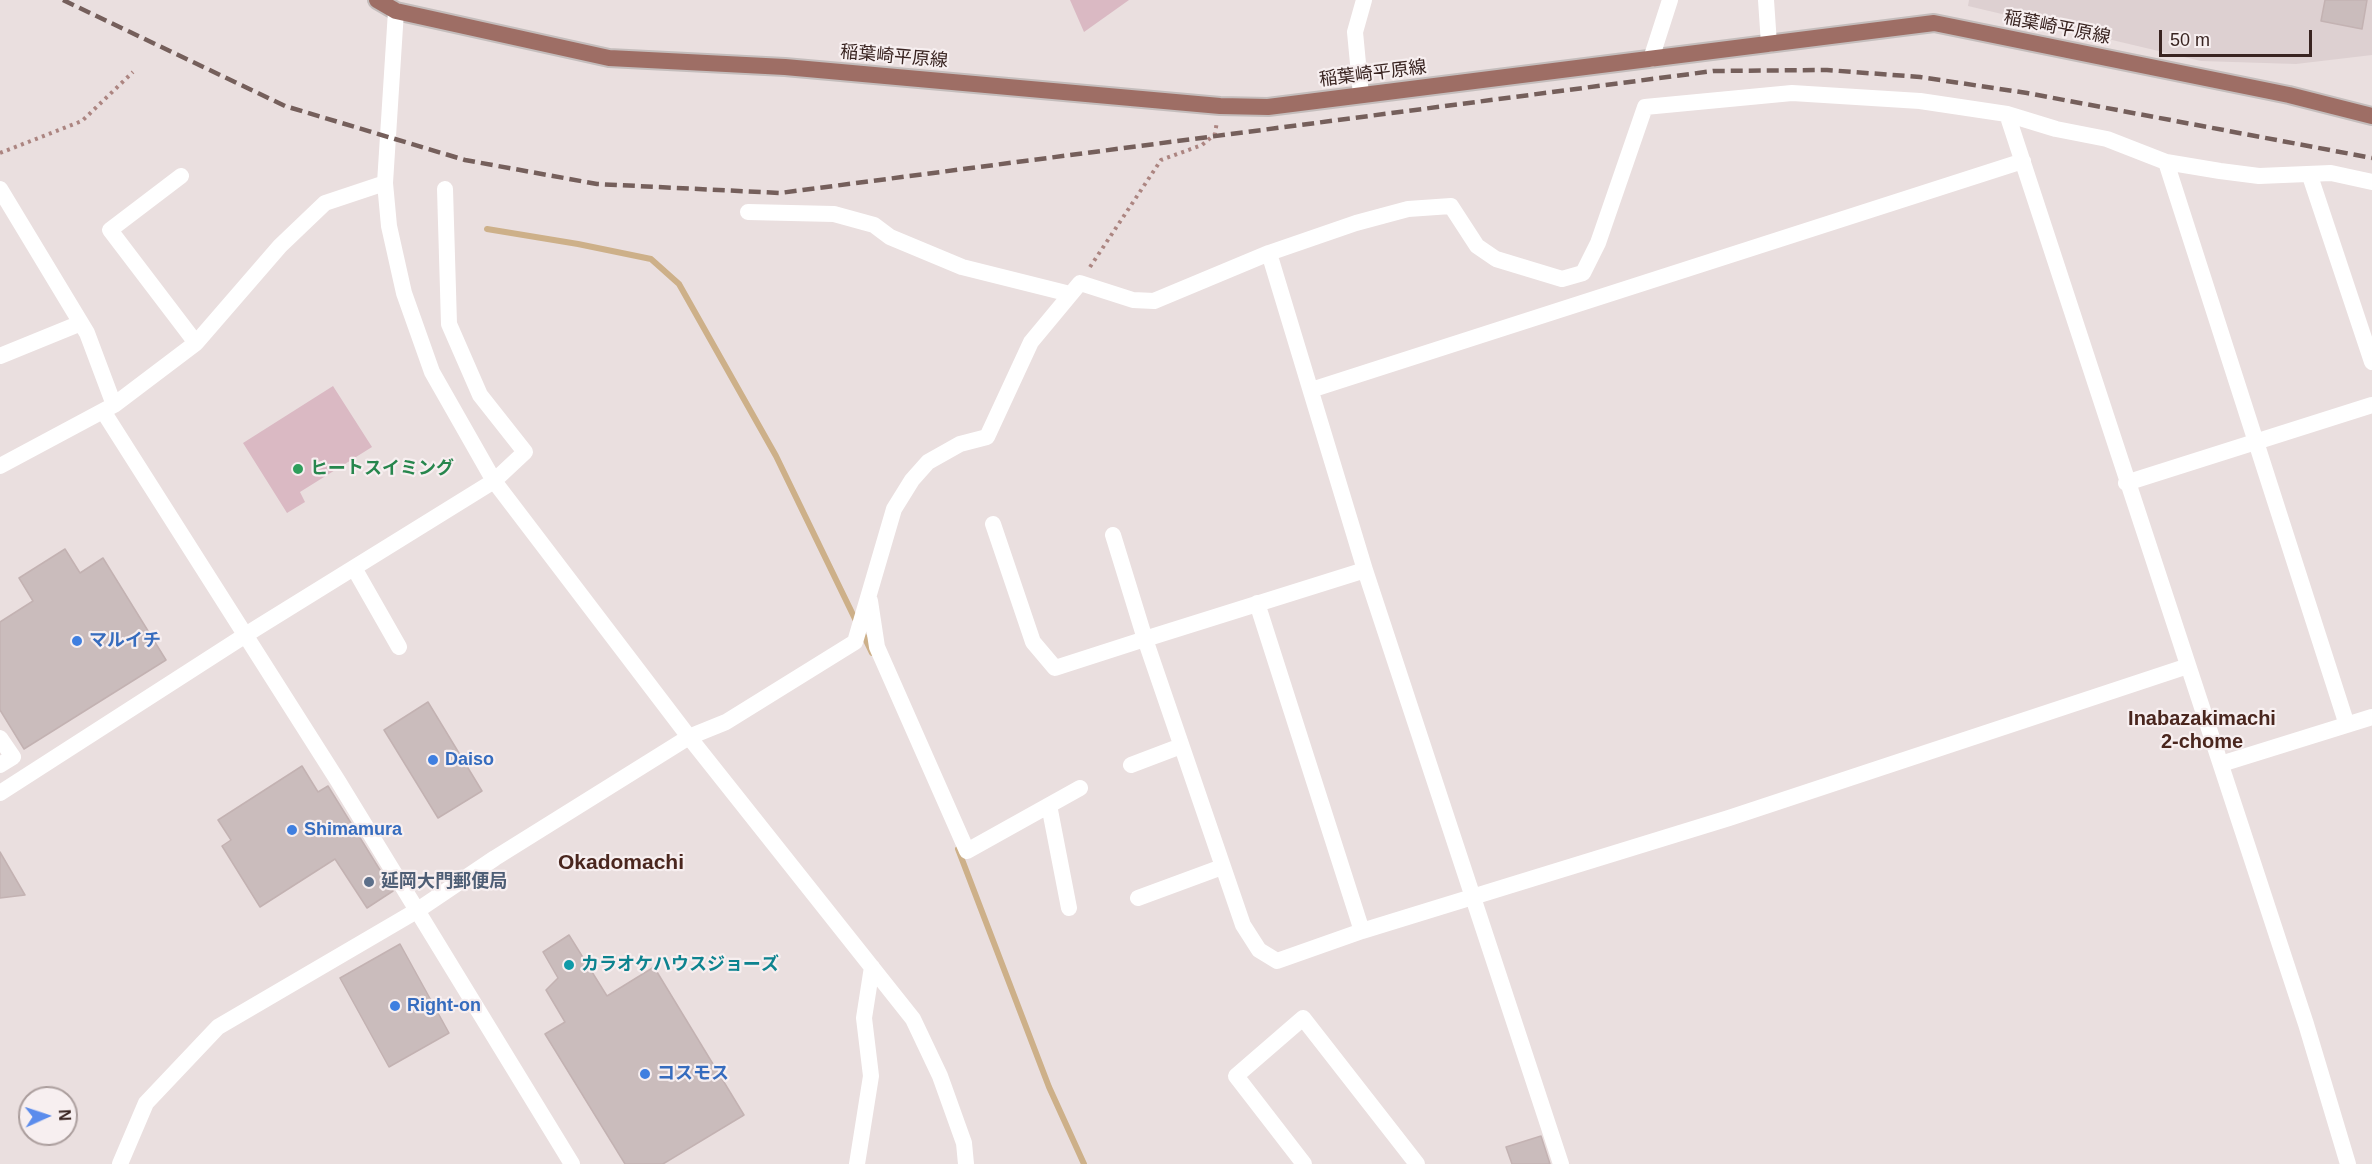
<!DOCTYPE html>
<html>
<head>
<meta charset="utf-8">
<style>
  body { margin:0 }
  #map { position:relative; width:2372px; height:1164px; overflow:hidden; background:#eadfdf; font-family:Arial,sans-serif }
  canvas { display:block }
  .north { position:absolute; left:18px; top:1086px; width:60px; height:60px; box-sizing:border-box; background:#f7eff0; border:2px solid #ab9e9d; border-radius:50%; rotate:87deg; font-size:16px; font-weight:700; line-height:24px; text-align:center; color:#392421 }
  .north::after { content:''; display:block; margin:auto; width:21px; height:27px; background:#5b8cec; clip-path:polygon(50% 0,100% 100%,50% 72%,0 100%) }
  .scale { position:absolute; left:2159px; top:30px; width:153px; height:27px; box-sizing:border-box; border:3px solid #392421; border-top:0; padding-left:8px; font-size:18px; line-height:21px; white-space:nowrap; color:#392421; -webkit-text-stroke:4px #f7eff0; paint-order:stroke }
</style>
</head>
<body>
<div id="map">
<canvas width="2372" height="1164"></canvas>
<div class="north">N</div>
<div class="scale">50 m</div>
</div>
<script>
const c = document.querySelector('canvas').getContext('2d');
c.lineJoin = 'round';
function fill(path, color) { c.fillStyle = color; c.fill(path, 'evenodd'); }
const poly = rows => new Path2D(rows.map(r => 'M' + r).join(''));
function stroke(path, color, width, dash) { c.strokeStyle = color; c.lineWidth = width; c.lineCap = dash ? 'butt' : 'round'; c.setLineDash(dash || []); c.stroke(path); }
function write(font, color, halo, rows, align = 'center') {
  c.font = font + ' Arial,"Noto Sans JP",sans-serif'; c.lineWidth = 4.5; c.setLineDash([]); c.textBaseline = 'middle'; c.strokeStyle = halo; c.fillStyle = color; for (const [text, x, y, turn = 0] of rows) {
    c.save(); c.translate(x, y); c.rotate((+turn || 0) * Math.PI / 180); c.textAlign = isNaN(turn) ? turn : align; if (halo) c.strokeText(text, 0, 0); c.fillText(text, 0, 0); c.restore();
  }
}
const built = poly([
  [1969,0,2372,0,2372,55,2296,64,2201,61,1968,6]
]);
const green = poly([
  [1070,0,1129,0,1084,32],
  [333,386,372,447,300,492,305,502,287,513,243,443]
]);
const stream = poly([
  [487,229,578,244,651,259,679,284,776,456,857,623],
  [862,632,872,653],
  [958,849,1049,1087,1084,1164]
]);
const building = poly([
  [2325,0,2367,0,2362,29,2321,21,2325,0],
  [65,549,80,573,103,558,166,660,24,749,0,710,0,622,33,601,19,578,65,549],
  [428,702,482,791,438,818,384,730,428,702],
  [302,766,318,792,328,786,393,891,367,908,335,859,260,907,222,846,231,840,218,820,302,766],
  [0,852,25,895,0,898,0,852],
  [569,935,607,996,654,967,744,1115,663,1164,625,1164,545,1034,565,1022,546,990,558,978,543,952,569,935],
  [400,944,449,1033,389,1067,340,978,400,944],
  [1541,1136,1550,1164,1512,1164,1506,1147,1541,1136]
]);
const path = poly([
  [0,153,82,121,133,72],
  [1090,267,1161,160,1202,145,1215,134,1217,121]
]);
const minor = poly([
  [1766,0,1769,44],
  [396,11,385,183,389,226,404,293,432,372,494,481,689,737,913,1019,940,1076,964,1143,966,1164],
  [1651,59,1670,0],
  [1361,95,1355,32,1364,0],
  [2007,114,2306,1024,2348,1164],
  [2166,162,2347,725],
  [181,176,110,230,196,343],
  [2310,176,2372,362],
  [0,189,87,333,114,405],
  [748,212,834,214,874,225,890,237,962,267,1070,294],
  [1269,253,1365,570,1561,1164],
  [0,356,81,323],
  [1311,390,2023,161],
  [103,411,338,781,572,1164],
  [0,466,114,405,196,343,280,246,325,203,385,183],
  [2126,483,2372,405],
  [993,524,1033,642,1055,668,1145,639,1243,925,1259,950,1277,961,1362,931,1729,818,2188,666],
  [1113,535,1145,639,1365,570],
  [354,568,399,647],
  [870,601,877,647,967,851,1080,788],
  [1257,603,1362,931],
  [0,738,13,757,0,765],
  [2221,764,2372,717],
  [1131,765,1181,746],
  [0,793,255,629,494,481,525,452,480,395,449,324,445,189],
  [1049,805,1069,908],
  [1138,898,1222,867],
  [120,1164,146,1103,218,1027,418,910,495,858,689,737,726,722,855,642,894,509,912,480,928,462,960,444,987,437,1031,342,1080,283,1133,300,1154,301,1269,253,1356,223,1408,209,1451,206,1477,246,1496,259,1562,279,1583,273,1598,243,1645,107,1792,93,1920,101,2007,114,2056,129,2107,139,2166,162,2220,171,2259,176,2331,173,2372,182],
  [857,1164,871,1076,864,1018,872,967],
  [1304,1164,1236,1076,1303,1018,1417,1164]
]);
const primary = poly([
  [377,0,396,11,609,58,785,67,1220,106,1268,107,1934,23,2289,95,2372,116]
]);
const rail = poly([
  [63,0,285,106,465,160,597,184,780,193,1713,71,1827,70,1920,77,2027,93,2372,158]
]);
const markers = [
  [298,469,6,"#2e9e5b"],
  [77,641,6,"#3f7fe0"],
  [433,760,6,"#3f7fe0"],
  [292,830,6,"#3f7fe0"],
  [369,882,6,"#5c6f8a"],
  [569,965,6,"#0f9aa8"],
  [395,1006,6,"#3f7fe0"],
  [645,1074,6,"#3f7fe0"]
];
const streetNames = [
  ["稲葉崎平原線",2057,28,11],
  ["稲葉崎平原線",894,57,5],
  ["稲葉崎平原線",1373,74,-7]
];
const leisureNames = [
  ["ヒートスイミング",310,469]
];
const shopNames = [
  ["マルイチ",89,641],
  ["Daiso",445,760],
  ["Shimamura",304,830],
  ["Right-on",407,1006],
  ["コスモス",657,1074]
];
const serviceNames = [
  ["延岡大門郵便局",381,882]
];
const cultureNames = [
  ["カラオケハウスジョーズ",581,965]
];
const neighbourhoodNames = [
  ["Inabazakimachi",2202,719],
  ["2-chome",2202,742]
];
const quarterNames = [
  ["Okadomachi",621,863]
];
fill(built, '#ddd0d1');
fill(green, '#dab9c3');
stroke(stream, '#cdb089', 6);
fill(building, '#cabcbc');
stroke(building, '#c3b2b2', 1.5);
stroke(primary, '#c4bdbc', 20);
stroke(path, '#ac8581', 4, [3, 4.5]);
stroke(minor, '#fff', 16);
stroke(primary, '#9e6e65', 16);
stroke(rail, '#755f5b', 4.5, [12, 6]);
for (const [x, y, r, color] of markers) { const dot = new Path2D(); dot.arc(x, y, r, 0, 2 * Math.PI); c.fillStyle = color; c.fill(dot); stroke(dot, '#f7eff0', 2); }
write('18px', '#392421', '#f7eff0', streetNames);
write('bold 18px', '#27864d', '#f7eff0', leisureNames, 'left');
write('bold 18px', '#366cbe', '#f7eff0', shopNames, 'left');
write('bold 18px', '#4e5e75', '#f7eff0', serviceNames, 'left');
write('bold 18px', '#0d838f', '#f7eff0', cultureNames, 'left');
write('bold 20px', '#4a261e', '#f7eff0', neighbourhoodNames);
write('bold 21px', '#4a261e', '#f7eff0', quarterNames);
</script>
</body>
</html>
